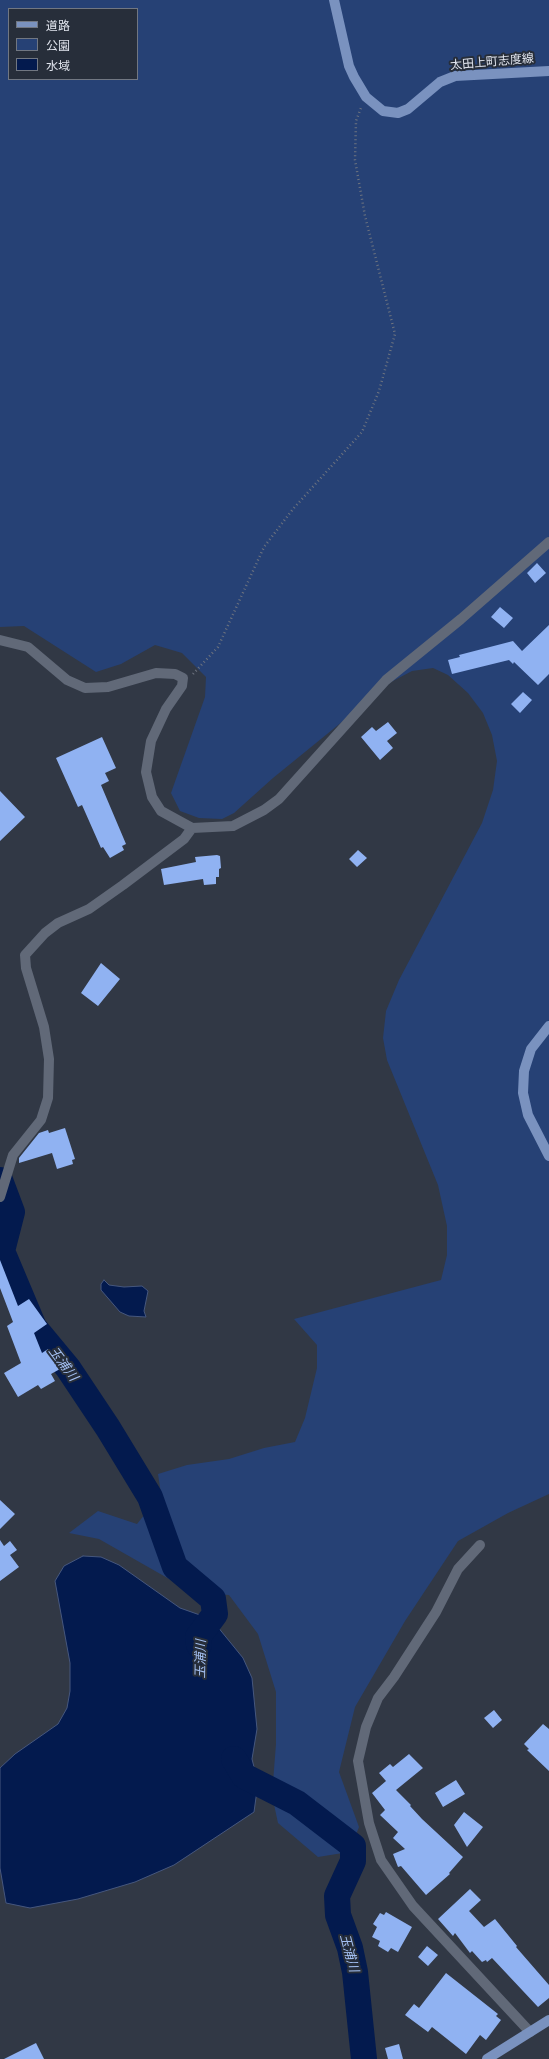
<!DOCTYPE html>
<html>
<head>
<meta charset="utf-8">
<style>
  body { margin:0 }
  #map { position:relative; width:549px; height:2059px; overflow:hidden; background:#313845; font-family:Montserrat,"Noto Sans JP",sans-serif }
  canvas { display:block }
  .legend { position:absolute; left:8px; top:8px; width:130px; height:72px; box-sizing:border-box; background:#272e3a; border:1px solid #717782; margin:0; padding:5px 7px; list-style:none; font-size:12px; color:#e1e5ee }
  .legend li { display:flex; align-items:center; gap:8px; height:20px }
  .legend b { width:20px; border:1px solid #717782 }
</style>
</head>
<body>
<div id="map">
<canvas width="549" height="2059"></canvas>
<ul class="legend">
<li><b style="height:5px;background:#7a92bf"></b>道路</li>
<li><b style="height:11px;background:#264175"></b>公園</li>
<li><b style="height:11px;background:#031a4e"></b>水域</li>
</ul>
</div>
<script>
const c = document.querySelector('canvas').getContext('2d');
c.lineJoin = 'round';
function fill(path, color) { c.fillStyle = color; c.fill(path, 'evenodd'); }
const poly = rows => new Path2D(rows.map(r => 'M' + r).join(''));
function stroke(path, color, width, dash) { c.strokeStyle = color; c.lineWidth = width; c.lineCap = dash ? 'butt' : 'round'; c.setLineDash(dash || []); c.stroke(path); }
function write(font, color, halo, rows, align = 'center') {
  c.font = font + ' Montserrat,"Noto Sans JP",sans-serif'; c.lineWidth = 4; c.setLineDash([]); c.textBaseline = 'middle'; c.strokeStyle = halo; c.fillStyle = color; for (const [text, x, y, turn = 0] of rows) {
    c.save(); c.translate(x, y); c.rotate((+turn || 0) * Math.PI / 180); c.textAlign = isNaN(turn) ? turn : align; if (halo) c.strokeText(text, 0, 0); c.fillText(text, 0, 0); c.restore();
  }
}
const green = poly([
  [0,0,549,0,549,1494,508,1513,458,1541,405,1621,355,1707,339,1772,359,1827,349,1852,318,1857,278,1823,272,1795,276,1744,276,1692,258,1634,229,1595,192,1592,99,1539,69,1533,98,1511,137,1524,161,1494,158,1474,187,1465,229,1459,264,1448,295,1442,305,1418,317,1368,317,1345,294,1319,441,1280,447,1255,447,1226,438,1185,387,1060,383,1038,386,1011,399,980,482,823,493,790,497,761,492,735,483,713,468,693,448,675,433,668,412,671,391,682,273,778,234,813,222,819,199,818,180,811,171,793,205,697,206,677,182,653,155,645,121,664,96,672,24,626,0,627],
  [9,9,137,9,137,79,9,79]
]);
const water = poly([
  [104,1280,109,1285,124,1287,142,1286,148,1291,144,1311,146,1317,129,1316,120,1312,101,1290,101,1284,104,1280],
  [83,1556,101,1557,119,1565,180,1608,200,1615,215,1614,217,1626,243,1658,252,1678,257,1729,252,1759,258,1783,254,1812,174,1865,135,1882,78,1899,30,1908,6,1903,0,1868,0,1768,15,1754,58,1724,67,1708,70,1691,70,1663,55,1581,64,1566,83,1556]
]);
const river = poly([
  [0,1180,12,1212,2,1251,34,1327,68,1368,108,1428,150,1497,175,1567,213,1599,215,1614,198,1637,199,1645],
  [234,1759,244,1776,297,1803,353,1846,353,1861,337,1896,338,1915,350,1948,355,1972,364,2059]
]);
const building = poly([
  [537,563,546,573,535,583,527,573],
  [500,607,513,618,504,628,491,617],
  [549,625,549,674,538,685,514,662,513,664,509,660,452,674,448,660,460,657,459,655,513,641,522,651],
  [523,692,532,700,520,713,511,704],
  [388,722,397,733,387,741,393,748,380,760,361,737,372,727,376,731],
  [102,737,116,768,105,773,109,781,101,785,126,844,122,846,124,850,110,858,103,847,101,848,82,805,78,807,56,758],
  [0,791,25,817,0,841],
  [358,850,367,858,357,867,349,859],
  [217,855,220,856,221,868,219,869,219,877,216,877,216,884,204,885,203,879,164,885,161,869,196,862,195,857],
  [101,963,120,979,98,1006,81,993],
  [65,1128,75,1159,72,1160,73,1164,57,1169,52,1153,19,1163,19,1158,39,1133,48,1130,49,1133],
  [0,1260,18,1306,29,1299,47,1324,34,1333,42,1353,48,1349,60,1369,51,1374,55,1381,41,1389,38,1385,18,1397,4,1373,21,1363,7,1326,13,1322,0,1288],
  [0,1500,15,1514,0,1529],
  [0,1540,4,1546,10,1541,17,1550,10,1555,19,1567,0,1581],
  [494,1710,502,1720,493,1728,484,1718],
  [543,1724,549,1729,549,1771,527,1750,529,1749,524,1744],
  [409,1754,423,1768,396,1790,411,1805,410,1806,422,1819,463,1857,449,1873,450,1874,426,1895,401,1866,398,1867,393,1854,405,1849,393,1838,398,1832,380,1815,385,1810,372,1793,386,1781,379,1773,390,1764,393,1767],
  [456,1780,465,1794,443,1807,435,1793],
  [464,1812,483,1827,467,1847,454,1825],
  [470,1889,481,1900,469,1911,484,1927,495,1919,517,1946,516,1947,549,1985,549,1998,538,2007,492,1958,487,1962,486,1960,482,1962,472,1951,470,1953,455,1933,453,1936,438,1919],
  [386,1912,412,1927,398,1952,391,1948,388,1952,378,1946,380,1941,372,1937,377,1927,373,1924,380,1913,384,1915],
  [427,1946,438,1955,428,1966,418,1957],
  [446,1973,498,2014,496,2016,501,2020,486,2040,480,2035,466,2054,432,2027,428,2032,405,2015,414,2004,419,2008],
  [36,2043,44,2059,4,2059],
  [399,2044,403,2059,388,2059,385,2048]
]);
const path = poly([
  [193,674,218,647,264,547,293,509,362,432,379,391,395,334,365,216,355,160,356,121,361,108]
]);
const minor = poly([
  [0,640,28,647,67,680,85,688,108,687,156,673,175,674,183,678,182,686,166,709,151,741,146,772,152,797,161,811,192,828,233,826,264,810,279,799,386,680,461,619,549,542],
  [0,1197,13,1155,41,1120,48,1098,49,1059,44,1027,26,968,25,955,45,933,58,923,89,909,123,885,184,839,192,828],
  [480,1545,458,1569,436,1612,394,1677,378,1698,366,1727,358,1761,369,1823,381,1860,413,1906,530,2032]
]);
const major = poly([
  [334,0,349,66,354,77,366,97,383,111,398,113,408,109,440,82,455,76,549,71],
  [549,1026,531,1049,524,1071,523,1093,528,1115,549,1156],
  [487,2059,549,2020]
]);
const streetNames = [
  ["太田上町志度線",492,62,-5]
];
const waterNames = [
  ["玉浦川",63,1364,53],
  ["玉浦川",201,1659,-89],
  ["玉浦川",349,1953,75]
];
fill(green, '#264175');
fill(water, '#031a4e');
stroke(water, '#46577e', 1);
stroke(river, '#031a4e', 26);
fill(building, '#90b2f2');
stroke(path, '#6d737f', 2.5, [1, 3]);
stroke(minor, '#616978', 10);
stroke(major, '#7a92bf', 10);
write('12px', '#e1e5ee', '#272e3a', streetNames);
write('italic 13px', '#a3bff1', '#272e3a', waterNames);
</script>
</body>
</html>
